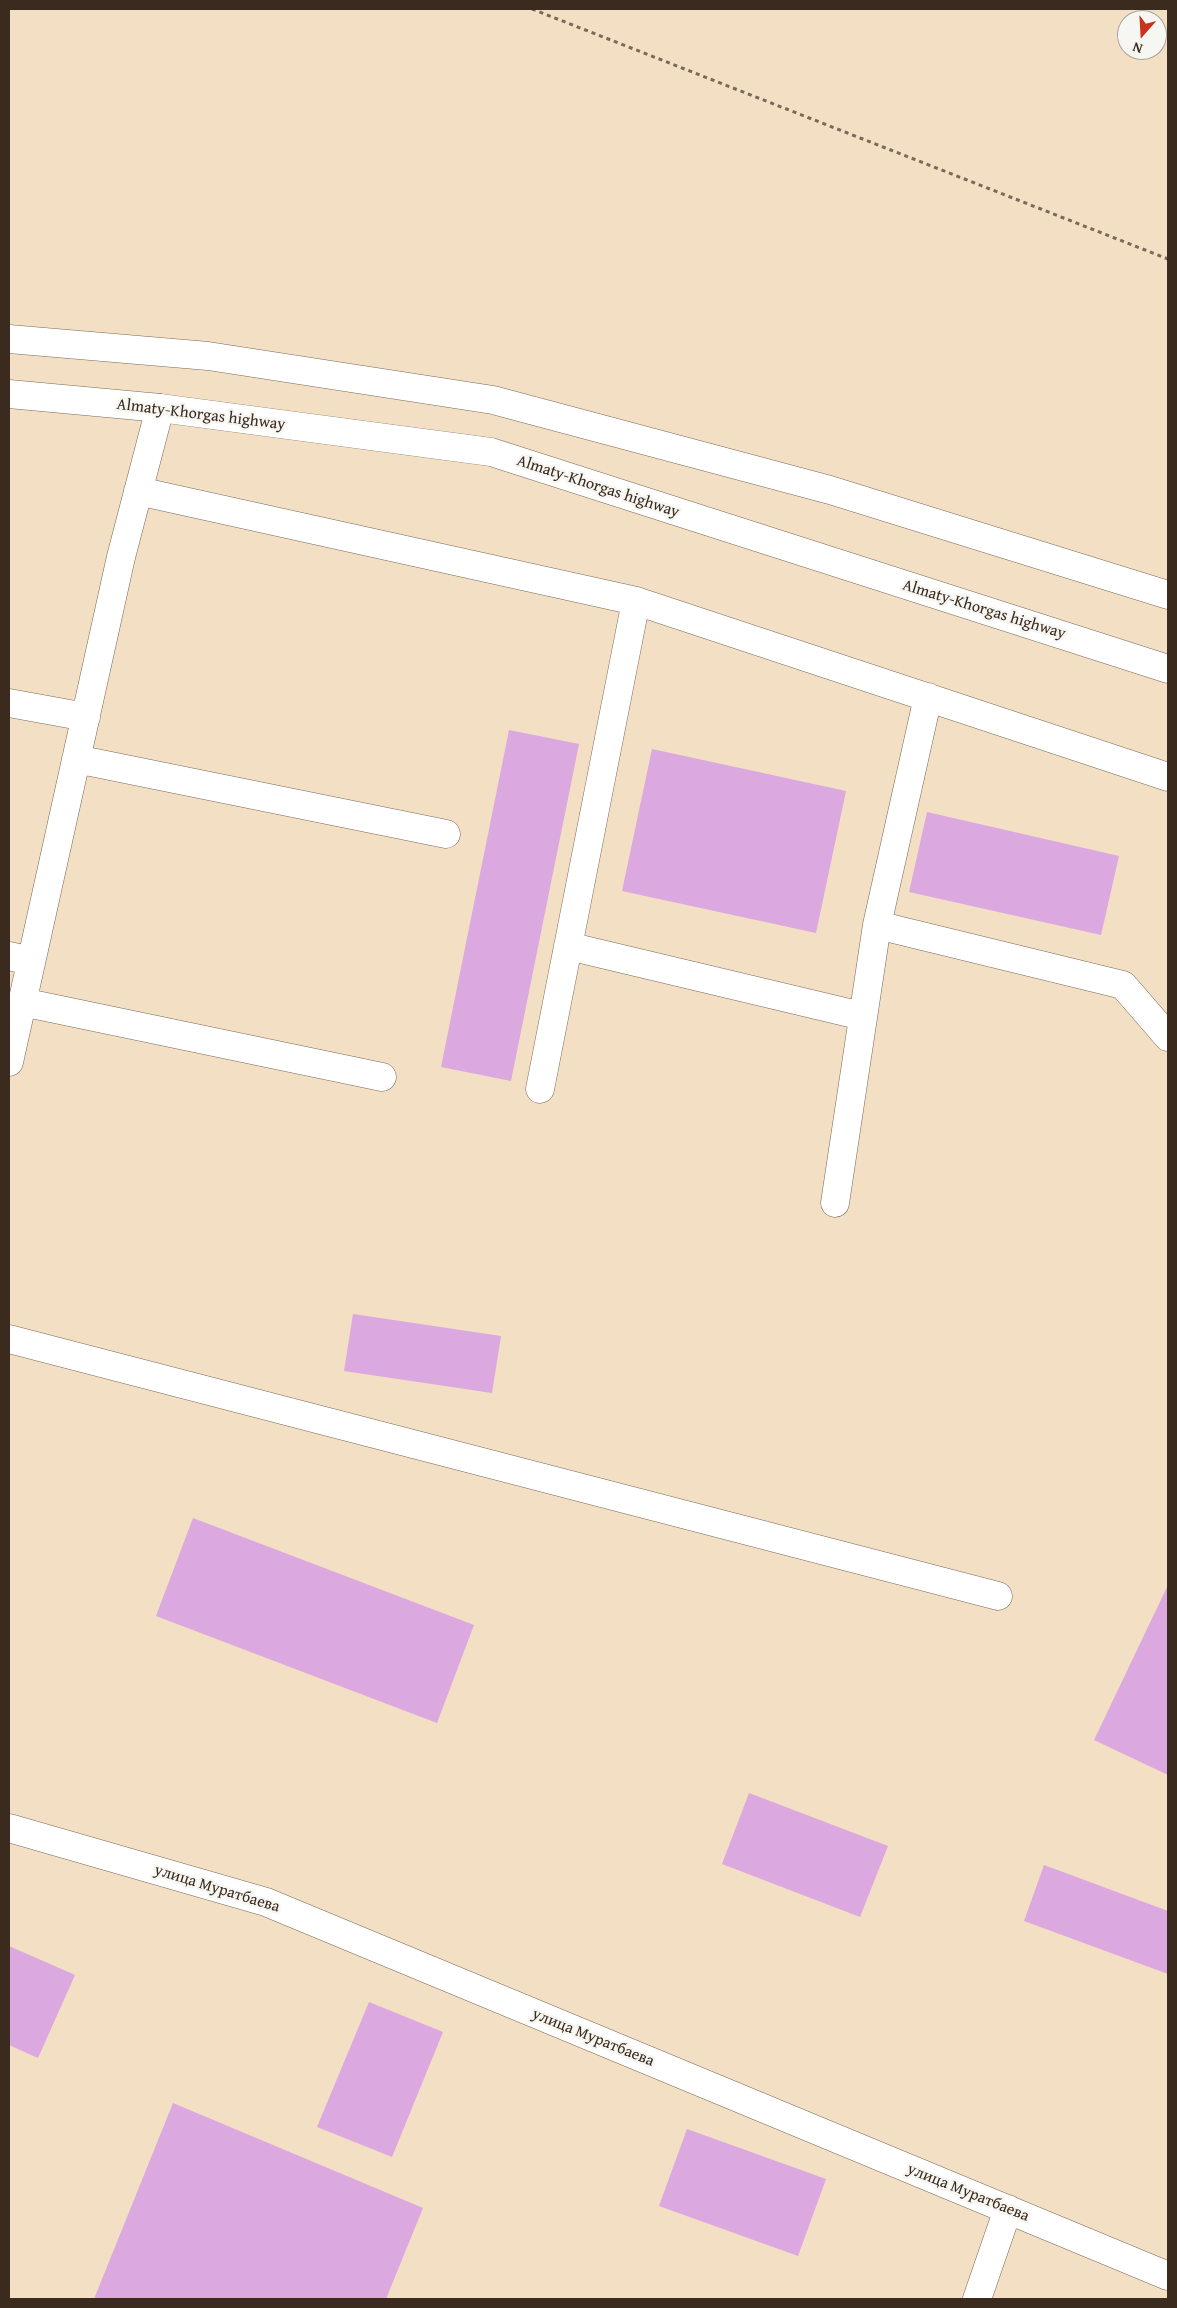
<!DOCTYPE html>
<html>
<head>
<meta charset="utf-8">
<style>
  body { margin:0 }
  #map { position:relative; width:1177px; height:2308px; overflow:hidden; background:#f2dfc4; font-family:"Gentium Book Plus",serif }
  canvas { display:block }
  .frame { position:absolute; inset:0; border:10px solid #3b2a1e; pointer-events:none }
  .north { position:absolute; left:1117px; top:10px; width:50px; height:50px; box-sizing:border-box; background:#f6f6f2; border:1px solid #aba49d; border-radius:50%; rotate:199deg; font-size:14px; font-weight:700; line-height:20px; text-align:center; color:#3b2a1e }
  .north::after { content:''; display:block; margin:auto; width:18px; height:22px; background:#c8321e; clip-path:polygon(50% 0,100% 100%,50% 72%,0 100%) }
</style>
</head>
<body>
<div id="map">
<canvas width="1177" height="2308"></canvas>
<div class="frame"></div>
<div class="north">N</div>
</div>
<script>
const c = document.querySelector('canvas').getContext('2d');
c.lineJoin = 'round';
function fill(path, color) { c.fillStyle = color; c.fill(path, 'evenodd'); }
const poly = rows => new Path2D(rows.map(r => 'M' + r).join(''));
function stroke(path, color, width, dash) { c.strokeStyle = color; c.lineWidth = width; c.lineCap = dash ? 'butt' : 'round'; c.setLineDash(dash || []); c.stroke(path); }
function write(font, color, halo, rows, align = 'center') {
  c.font = font + ' "Gentium Book Plus",serif'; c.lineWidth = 5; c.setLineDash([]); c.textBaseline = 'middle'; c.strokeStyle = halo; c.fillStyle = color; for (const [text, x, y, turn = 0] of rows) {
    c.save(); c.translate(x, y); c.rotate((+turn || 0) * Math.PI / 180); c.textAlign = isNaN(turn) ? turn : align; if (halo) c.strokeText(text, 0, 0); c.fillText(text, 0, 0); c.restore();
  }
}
const building = poly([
  [509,730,579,744,511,1081,441,1067],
  [652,749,846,791,816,933,622,891],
  [927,812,1119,856,1101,935,909,892],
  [353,1314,501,1336,492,1393,344,1371],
  [193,1518,474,1625,437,1723,156,1616],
  [1168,1585,1168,1775,1094,1740],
  [749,1793,888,1846,860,1917,722,1864],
  [1044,1865,1168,1911,1168,1974,1024,1921],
  [9,1946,75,1975,38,2058,9,2045],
  [369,2002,443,2032,392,2157,317,2127],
  [173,2103,423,2208,386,2299,94,2299],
  [687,2129,826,2179,798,2256,659,2206]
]);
const path = poly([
  [532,9,1168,259]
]);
const minor = poly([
  [138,491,636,601,540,1089],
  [636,601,1168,777],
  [9,703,86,717],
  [76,759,446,834],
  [877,925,1123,985,1168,1037],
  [568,946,862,1016],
  [9,956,31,961],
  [22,1002,382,1077],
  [9,1062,121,557,160,408],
  [835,1203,877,925,928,697],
  [9,1339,998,1596],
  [9,1828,266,1902,1168,2276],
  [977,2299,1008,2209]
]);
const highway = poly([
  [9,339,208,356,493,400,830,490,1168,595],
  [9,394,160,408,491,452,1168,669]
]);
const streetNames = [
  ["Almaty-Khorgas highway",201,415,7],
  ["Almaty-Khorgas highway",598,487,18],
  ["Almaty-Khorgas highway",984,610,17],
  ["улица Муратбаева",217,1889,17],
  ["улица Муратбаева",593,2038,22],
  ["улица Муратбаева",968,2193,22]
];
fill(building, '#dba8e0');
stroke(minor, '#7b6958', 29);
stroke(highway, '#7b6958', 29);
stroke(path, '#7b6958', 3, [4, 4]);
stroke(minor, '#fff', 28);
stroke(highway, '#fff', 28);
write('16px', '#3b2a1e', '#f6f6f2', streetNames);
</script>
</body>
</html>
